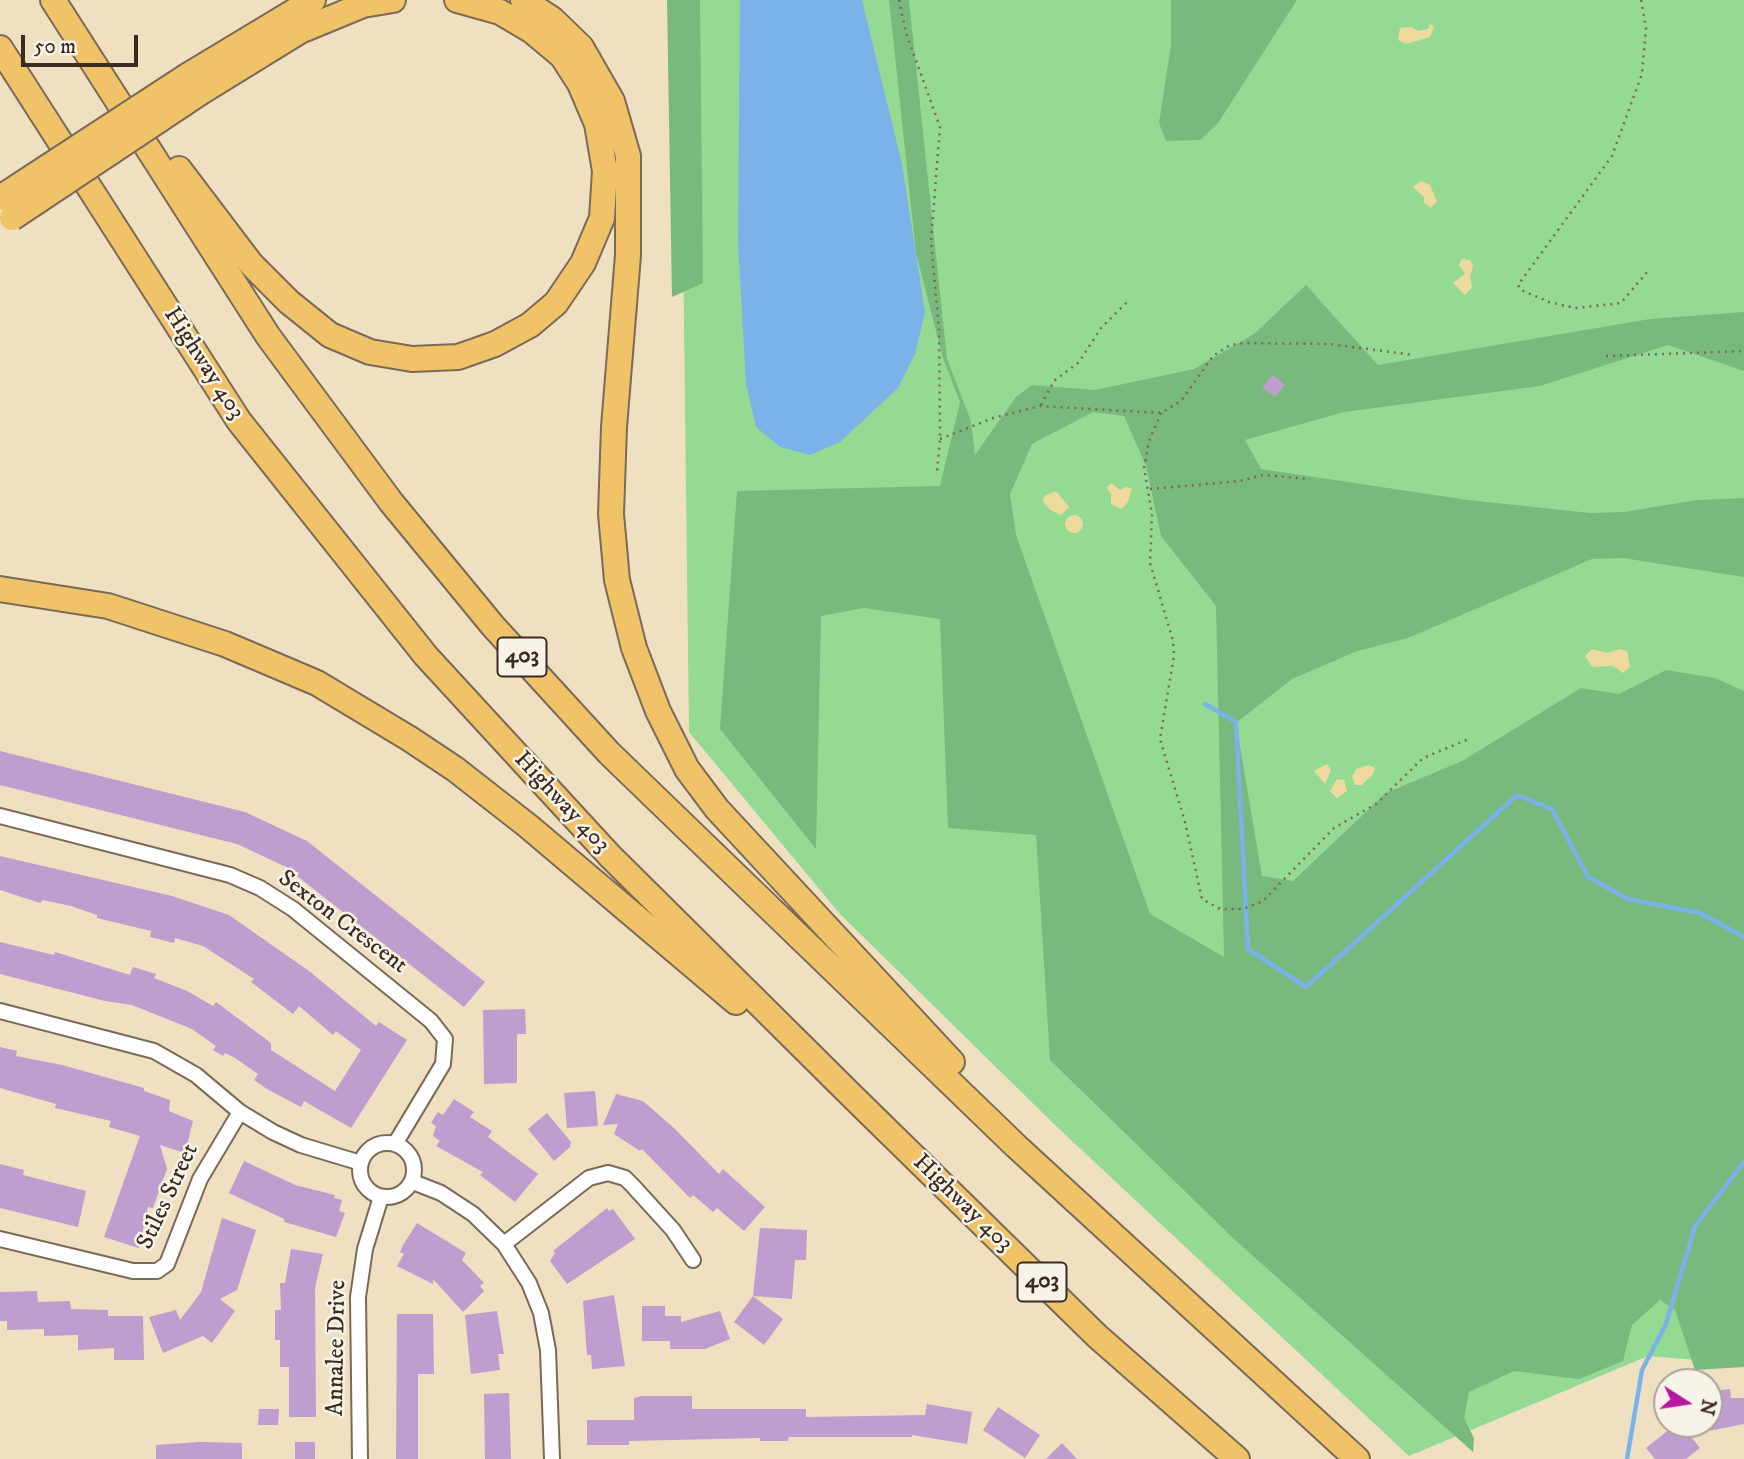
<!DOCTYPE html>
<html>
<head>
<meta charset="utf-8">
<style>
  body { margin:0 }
  #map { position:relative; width:1744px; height:1459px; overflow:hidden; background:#efe0c2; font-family:"IM FELL DW Pica",serif }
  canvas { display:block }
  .north { position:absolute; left:1653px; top:1368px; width:70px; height:70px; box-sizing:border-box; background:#f7f3e8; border:2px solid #aca397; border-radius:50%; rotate:102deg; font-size:19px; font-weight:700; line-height:28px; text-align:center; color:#3b2a1e }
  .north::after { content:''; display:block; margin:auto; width:24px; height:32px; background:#b5179e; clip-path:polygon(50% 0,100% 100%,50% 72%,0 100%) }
  .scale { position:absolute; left:21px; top:35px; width:117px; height:32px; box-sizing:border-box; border:4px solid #3b2a1e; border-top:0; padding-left:9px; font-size:21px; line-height:24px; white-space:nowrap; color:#3b2a1e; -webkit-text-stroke:5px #f7f3e8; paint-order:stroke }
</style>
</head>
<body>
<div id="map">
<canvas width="1744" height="1459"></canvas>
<div class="north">N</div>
<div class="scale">50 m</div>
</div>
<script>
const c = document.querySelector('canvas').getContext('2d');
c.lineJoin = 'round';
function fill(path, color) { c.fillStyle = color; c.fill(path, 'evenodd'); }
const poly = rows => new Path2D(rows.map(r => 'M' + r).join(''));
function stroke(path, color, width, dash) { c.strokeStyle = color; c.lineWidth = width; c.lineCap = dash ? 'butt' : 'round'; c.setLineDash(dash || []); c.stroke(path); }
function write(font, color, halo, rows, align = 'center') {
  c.font = font + ' "IM FELL DW Pica",serif'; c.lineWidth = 5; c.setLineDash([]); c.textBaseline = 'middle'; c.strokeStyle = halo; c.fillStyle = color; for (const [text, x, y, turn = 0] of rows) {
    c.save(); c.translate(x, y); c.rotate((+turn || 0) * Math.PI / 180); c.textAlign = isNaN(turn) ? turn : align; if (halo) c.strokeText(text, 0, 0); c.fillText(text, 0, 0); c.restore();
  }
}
const green = poly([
  [680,0,1744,0,1744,1364,1648,1356,1409,1456,1056,1126,840,914,689,732]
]);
const forest = poly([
  [667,0,700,0,703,283,672,297],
  [889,0,909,0,947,359,971,421,975,455,1016,397,1032,385,1095,390,1194,369,1254,334,1306,285,1378,365,1650,319,1744,312,1744,371,1668,345,1540,386,1344,412,1245,440,1261,469,1468,500,1590,513,1624,512,1697,500,1744,498,1744,577,1623,558,1592,559,1408,638,1357,651,1292,679,1236,723,1262,876,1293,881,1386,793,1462,761,1581,688,1619,694,1666,670,1715,678,1744,691,1744,1367,1695,1370,1675,1310,1660,1300,1632,1325,1623,1361,1579,1379,1514,1371,1469,1392,1464,1418,1474,1438,1473,1452,1234,1239,1050,1060,1036,835,948,828,940,619,864,608,821,616,816,849,720,729,737,491,940,486,960,402,943,358,916,253],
  [1093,412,1124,416,1146,466,1161,536,1216,606,1224,957,1150,914,1016,535,1010,494,1032,444],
  [1171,0,1297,0,1218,123,1200,140,1166,141,1159,123,1171,45]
]);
const sand = poly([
  [1430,24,1434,27,1430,37,1406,44,1398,40,1400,28,1411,27,1418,31,1428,29],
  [1421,181,1430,185,1437,201,1431,208,1424,203,1424,197,1413,187],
  [1462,259,1470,260,1473,266,1470,277,1472,287,1465,295,1453,283,1465,274,1459,265],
  [1111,483,1120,490,1127,487,1132,489,1128,502,1121,509,1111,504,1111,494,1107,488],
  [1056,491,1069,507,1061,515,1050,510,1043,502,1044,496],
  '1065 524a9 9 0 1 1 18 0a9 9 0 1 1-18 0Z',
  [1592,649,1607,653,1620,649,1627,651,1630,667,1623,673,1613,666,1592,667,1585,656],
  [1327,764,1331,770,1325,784,1314,771],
  [1369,765,1375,768,1373,774,1362,785,1355,785,1352,777,1356,769],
  [1337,779,1344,780,1347,791,1337,798,1330,791]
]);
const water = poly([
  [740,0,862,0,902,164,925,312,915,354,898,388,840,442,810,455,780,447,756,427,746,384,738,243]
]);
const stream = poly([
  [1205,704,1236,722,1248,949,1306,987,1517,795,1552,809,1588,877,1628,899,1700,913,1744,937],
  [1627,1459,1642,1370,1666,1324,1695,1226,1744,1162]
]);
const building = poly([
  [1273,375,1285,385,1275,397,1262,387],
  [0,751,245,812,307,841,485,982,464,1007,297,876,299,873,237,844,0,785],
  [0,856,172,896,229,915,309,971,376,1026,379,1022,407,1040,351,1128,304,1101,301,1107,267,1089,254,1080,258,1074,235,1058,225,1053,223,1056,213,1050,216,1046,192,1029,132,1005,105,1001,0,974,0,942,54,955,55,952,130,975,133,967,156,974,154,978,187,991,213,1006,216,1002,271,1043,271,1050,335,1091,361,1050,336,1031,333,1035,299,1006,293,1014,251,982,254,979,203,946,175,938,174,943,150,937,151,931,97,918,97,915,71,906,43,900,40,903,0,890],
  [525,1009,526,1034,517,1034,517,1083,484,1084,483,1010],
  [0,1047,17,1051,16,1056,62,1065,144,1088,144,1091,170,1100,169,1111,193,1121,185,1153,160,1145,167,1169,153,1208,148,1207,139,1248,104,1237,140,1136,109,1127,111,1121,55,1108,56,1104,0,1088],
  [595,1091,598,1126,567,1128,564,1093],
  [616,1094,643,1101,675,1129,719,1174,723,1169,765,1207,744,1231,717,1208,713,1212,693,1195,690,1198,642,1149,640,1151,614,1134,618,1124,603,1125],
  [454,1099,474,1112,470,1117,492,1131,488,1137,538,1174,515,1202,480,1175,483,1172,436,1146,440,1141,433,1136,436,1126,431,1123,438,1112,443,1115],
  [547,1113,571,1142,570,1147,554,1161,528,1129],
  [244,1161,295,1185,335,1195,334,1198,342,1200,339,1211,345,1213,336,1237,284,1222,284,1219,229,1193],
  [0,1164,24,1170,23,1175,86,1191,78,1227,0,1208],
  [607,1208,609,1211,613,1209,635,1239,567,1284,550,1261,555,1253,553,1251],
  [222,1218,256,1230,237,1290,220,1299,235,1311,212,1343,203,1336,163,1353,149,1317,176,1310,180,1320,190,1307,201,1292],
  [417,1223,466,1253,462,1260,484,1283,480,1286,484,1291,463,1312,433,1279,433,1284,397,1266,404,1254,400,1252,403,1245],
  [760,1228,807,1230,806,1260,795,1260,792,1299,753,1296],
  [291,1249,323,1254,315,1287,316,1417,289,1417,289,1367,280,1367,280,1340,275,1340,275,1310,281,1310,280,1283,285,1283],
  [37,1291,38,1302,70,1301,71,1309,108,1310,108,1316,143,1316,144,1360,114,1360,114,1348,78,1350,78,1335,44,1336,44,1329,7,1330,7,1321,0,1321,0,1292],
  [614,1295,625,1366,592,1369,591,1355,587,1355,583,1301],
  [753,1296,783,1319,764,1345,734,1322],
  [642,1306,665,1306,665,1316,681,1316,681,1322,720,1311,730,1339,705,1349,670,1349,670,1341,642,1341],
  [497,1311,504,1354,498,1354,500,1370,471,1374,465,1315],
  [397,1314,433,1314,434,1374,418,1374,418,1459,396,1459],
  [1730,1389,1731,1398,1744,1398,1744,1424,1709,1431,1709,1392],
  [509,1393,511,1459,485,1459,484,1394],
  [642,1396,692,1396,692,1409,806,1409,806,1417,925,1415,927,1404,972,1412,967,1444,912,1435,912,1437,789,1437,788,1441,760,1441,760,1438,629,1441,629,1445,587,1445,587,1420,634,1420,634,1398],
  [998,1407,1040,1435,1025,1458,983,1430],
  [259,1409,279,1409,278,1425,258,1425],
  [1676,1424,1681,1424,1700,1448,1686,1459,1655,1459,1646,1448],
  [199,1442,242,1443,242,1459,156,1459,156,1445],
  [295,1442,315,1442,315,1459,295,1459],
  [1062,1443,1077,1459,1046,1459]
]);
const path = poly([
  [899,0,906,33,940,127,931,241,939,330,940,439,937,472],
  [1641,0,1646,28,1642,74,1612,156,1518,285,1521,290,1549,302,1575,308,1621,303,1647,272],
  [1606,356,1744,351],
  [1041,405,1054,381,1079,362,1101,328,1130,299],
  [1161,413,1149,441,1144,468,1152,514,1150,563,1173,641,1174,656,1160,739,1185,822,1202,899,1220,909,1243,909,1263,901,1334,828,1376,804,1423,758,1469,739],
  [940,439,993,418,1040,406,1161,413,1181,401,1213,356,1230,345,1243,343,1329,344,1414,355],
  [1150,489,1240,481,1263,475,1310,479]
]);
const street = poly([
  [0,816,230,875,260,888,293,909,431,1021,445,1039,443,1064,395,1144],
  [0,1011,154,1051,196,1075,240,1112,273,1132,301,1145,361,1163],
  '360 1170a27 27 0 1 1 54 0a27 27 0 1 1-54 0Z',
  [413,1182,441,1193,473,1214,504,1244,529,1283,541,1313,548,1350,552,1459],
  [0,1239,133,1271,157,1271,167,1264,200,1179,240,1112],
  [504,1244,589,1178,608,1173,625,1178,633,1186,673,1230,693,1260],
  [360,1459,358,1297,365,1249,381,1197]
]);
const highway = poly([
  [53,0,268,336,391,502,493,626,609,753,1016,1146,1357,1459],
  [523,0,552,19,581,47,612,101,628,156,628,255,614,427,611,514,617,580,634,648,658,711,687,769,717,809,952,1062],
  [0,48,239,421,426,656,610,856,853,1097,1097,1336,1237,1459],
  [187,76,313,0],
  [201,92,300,31,363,5,393,0],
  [179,169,251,264,289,302,330,335,370,352,412,359,458,357,495,344,530,325,556,303,583,263,602,218,605,171,597,124,580,84,562,56,532,31,500,12,457,0],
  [0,589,108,606,225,644,317,683,410,739,455,769,528,826,736,1002]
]);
const highwayBridge = poly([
  [0,198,187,76],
  [12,218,201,92]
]);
const shields = [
  [522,657,49],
  [1042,1282,49]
];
const shieldNames = [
  ["403",522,657],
  ["403",1042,1282]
];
const streetNames = [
  ["Highway 403",203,364,57],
  ["Highway 403",561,803,47],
  ["Sexton Crescent",342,923,37],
  ["Stiles Street",169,1197,-65],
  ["Highway 403",962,1204,44],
  ["Annalee Drive",338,1348,-89]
];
fill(green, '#95da93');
fill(forest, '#78ba7d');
fill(sand, '#eeda9e');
fill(water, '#7bb2ea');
stroke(stream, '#7bb2ea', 4.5);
fill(building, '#bf9dce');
stroke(street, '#7a6a57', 18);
stroke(highway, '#7a6a57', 28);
stroke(path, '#7a6a57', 2.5, [2, 5]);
stroke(street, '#fff', 14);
stroke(highway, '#f0c369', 24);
stroke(highwayBridge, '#7a6a57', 28, []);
stroke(highwayBridge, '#f0c369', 24);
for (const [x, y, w] of shields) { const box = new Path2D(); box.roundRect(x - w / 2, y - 19.5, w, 39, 5); c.fillStyle = '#f7f3e8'; c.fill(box); stroke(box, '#3b2a1e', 2); }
write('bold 23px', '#3b2a1e', null, shieldNames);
write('24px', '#3b2a1e', '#f7f3e8', streetNames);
</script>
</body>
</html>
